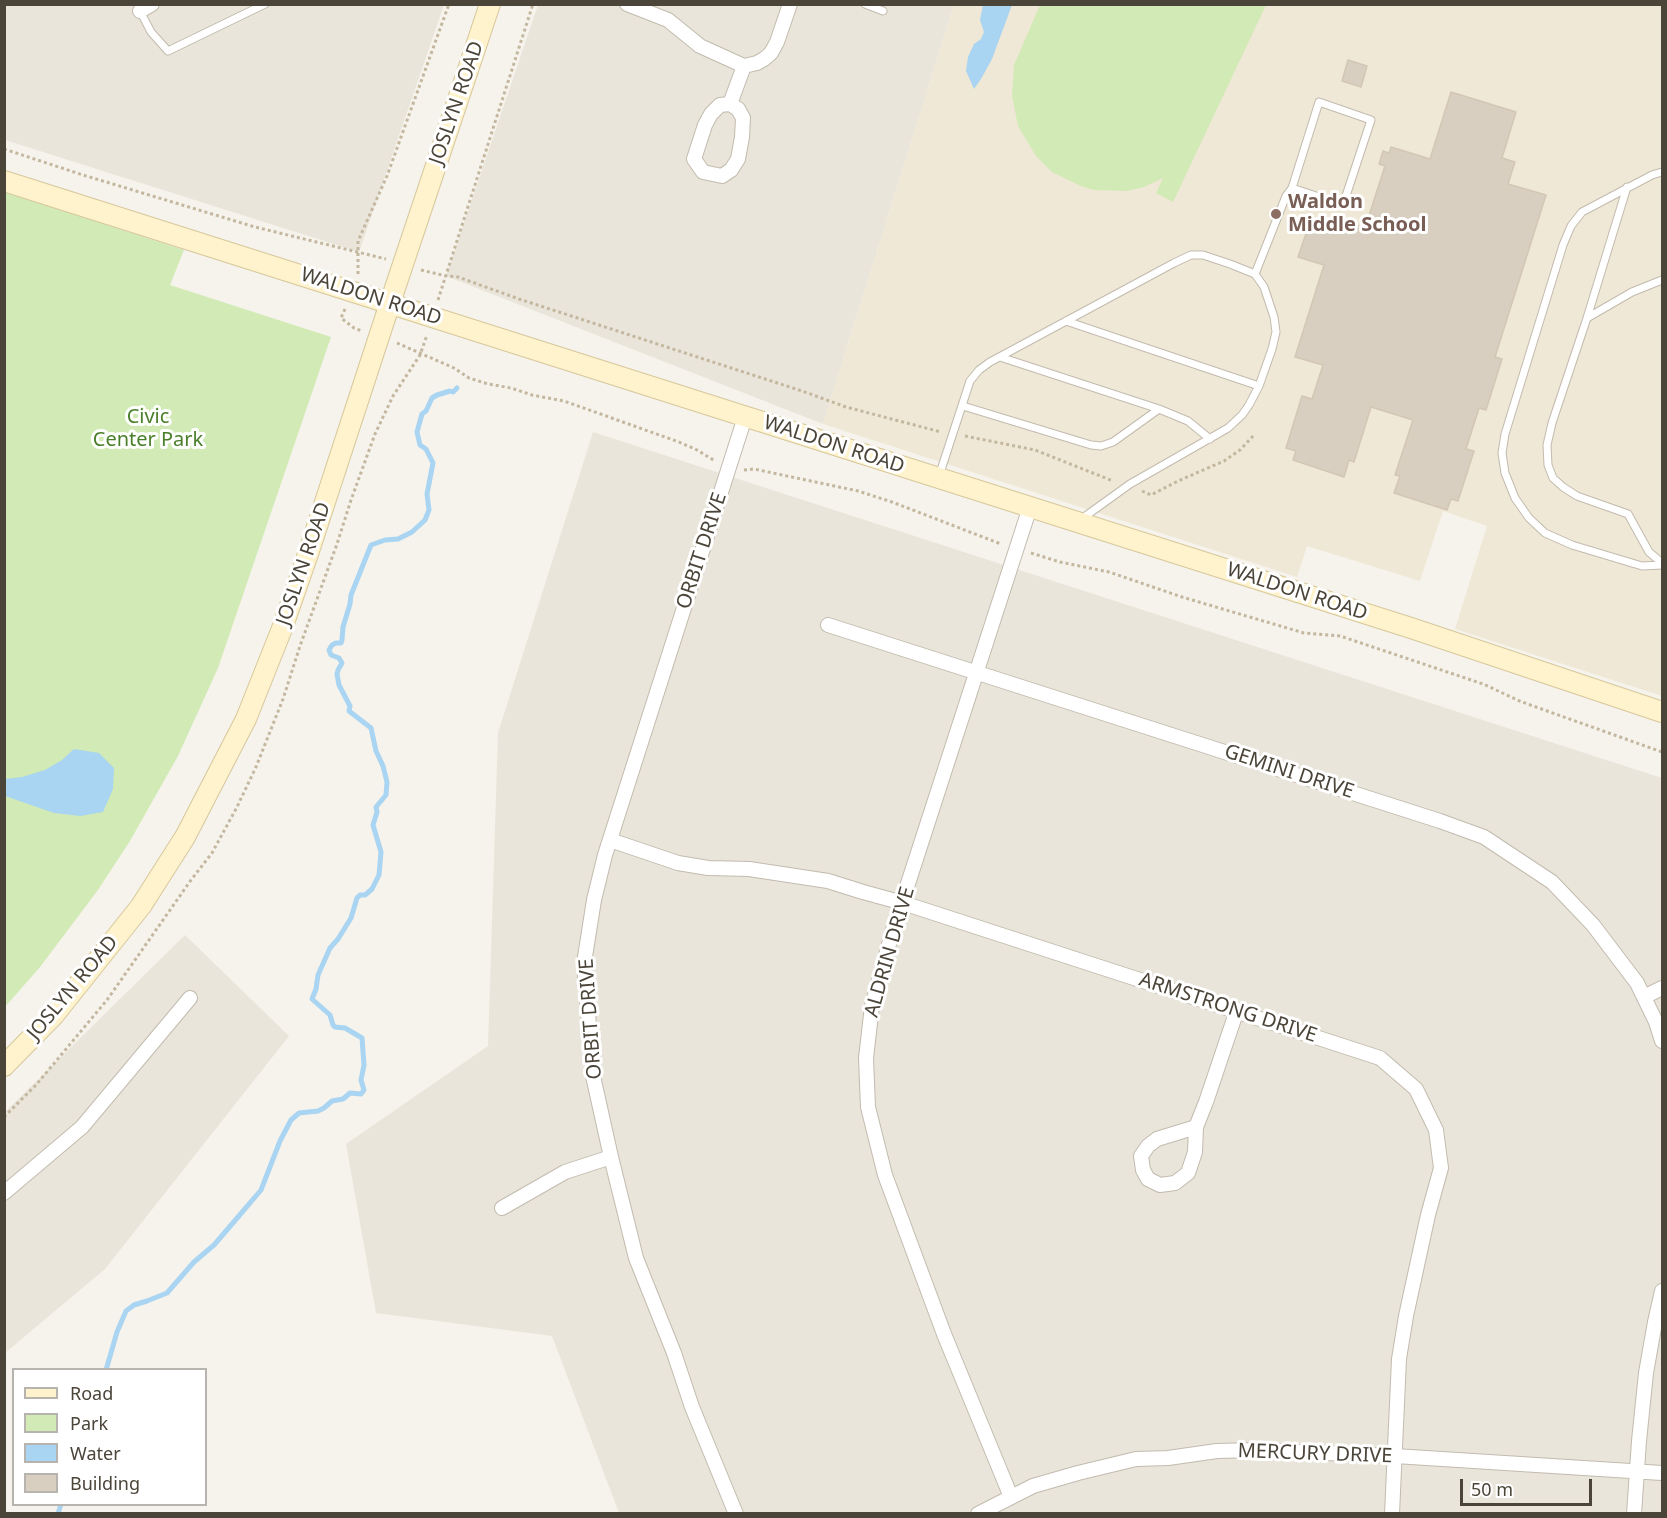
<!DOCTYPE html>
<html>
<head>
<meta charset="utf-8">
<style>
  body { margin:0 }
  #map { position:relative; width:1667px; height:1518px; overflow:hidden; background:#f6f3ec; font-family:"Noto Sans",sans-serif }
  canvas { display:block }
  .frame { position:absolute; inset:0; border:6px solid #4b4439; pointer-events:none }
  .legend { position:absolute; left:12px; top:1368px; width:195px; height:138px; box-sizing:border-box; background:#fff; border:2px solid #b7b4b0; margin:0; padding:8px 10px; list-style:none; font-size:18px; color:#4b4439 }
  .legend li { display:flex; align-items:center; gap:12px; height:30px }
  .legend b { width:30px; border:2px solid #b7b4b0 }
  .scale { position:absolute; left:1460px; top:1479px; width:132px; height:27px; box-sizing:border-box; border:3px solid #4b4439; border-top:0; padding-left:8px; font-size:18px; line-height:21px; white-space:nowrap; color:#4b4439; -webkit-text-stroke:4px #fff; paint-order:stroke }
</style>
</head>
<body>
<div id="map">
<canvas width="1667" height="1518"></canvas>
<div class="frame"></div>
<ul class="legend">
<li><b style="height:8px;background:#fff3cd"></b>Road</li>
<li><b style="height:16px;background:#d2eab5"></b>Park</li>
<li><b style="height:16px;background:#a9d4f2"></b>Water</li>
<li><b style="height:16px;background:#d8cfc1"></b>Building</li>
</ul>
<div class="scale">50 m</div>
</div>
<script>
const c = document.querySelector('canvas').getContext('2d');
c.lineJoin = 'round';
function fill(path, color) { c.fillStyle = color; c.fill(path, 'evenodd'); }
const poly = rows => new Path2D(rows.map(r => 'M' + r).join(''));
function stroke(path, color, width, dash) { c.strokeStyle = color; c.lineWidth = width; c.lineCap = dash ? 'butt' : 'round'; c.setLineDash(dash || []); c.stroke(path); }
function write(font, color, halo, rows, align = 'center') {
  c.font = font + ' "Noto Sans",sans-serif'; c.lineWidth = 6; c.setLineDash([]); c.textBaseline = 'middle'; c.strokeStyle = halo; c.fillStyle = color; for (const [text, x, y, turn = 0] of rows) {
    c.save(); c.translate(x, y); c.rotate((+turn || 0) * Math.PI / 180); c.textAlign = isNaN(turn) ? turn : align; if (halo) c.strokeText(text, 0, 0); c.fillText(text, 0, 0); c.restore();
  }
}
const residential = poly([
  [5,5,444,5,359,252,5,140],
  [538,5,954,5,823,424,446,276],
  [593,432,1662,778,1662,1513,619,1513,552,1336,376,1313,346,1144,488,1046,498,733],
  [185,935,289,1036,105,1269,5,1353,5,1112]
]);
const education = poly([
  [954,5,1662,5,1662,696,1455,629,1487,526,1443,511,1420,581,1307,546,1297,577,823,424]
]);
const green = poly([
  [1040,5,1266,5,1173,202,1156,193,1163,178,1144,187,1127,191,1094,190,1081,186,1052,172,1036,156,1018,126,1012,96,1014,65],
  [5,192,184,250,170,285,331,337,218,668,178,756,130,841,98,890,40,967,5,1007]
]);
const water = poly([
  [983,5,1012,5,992,59,981,79,974,89,966,71,968,57,974,44,981,39,984,32,980,20],
  [74,749,99,753,114,768,113,789,103,812,80,816,54,813,5,796,5,779,22,777,45,770,62,760]
]);
const stream = poly([
  [106,1370,117,1332,126,1311,134,1305,147,1301,167,1293,194,1262,214,1245,238,1217,261,1190,280,1141,291,1120,299,1113,318,1111,324,1108,332,1101,343,1099,350,1093,361,1094,364,1090,361,1080,364,1065,362,1038,345,1028,335,1027,333,1025,330,1015,312,999,316,989,318,975,330,948,338,939,351,918,357,898,360,895,365,895,372,889,379,875,381,852,373,825,377,812,376,807,386,795,387,782,383,766,376,751,371,728,349,711,350,706,339,685,337,674,338,670,342,663,339,658,331,655,329,650,332,645,336,643,341,643,342,640,343,627,350,604,351,595,371,545,385,540,398,539,412,532,425,520,429,510,427,494,433,463,426,449,420,445,417,432,422,414,426,411,432,398,437,395,450,391,453,392,457,388],
  [58,1514,61,1504]
]);
const building = poly([
  [1348,60,1367,66,1361,87,1342,81,1348,60],
  [1451,92,1516,112,1502,158,1515,162,1508,184,1546,195,1495,357,1502,359,1486,410,1479,408,1466,449,1474,451,1458,501,1451,499,1447,510,1394,493,1400,476,1395,475,1413,420,1371,407,1354,462,1349,460,1344,477,1293,460,1296,451,1286,448,1302,396,1312,399,1323,365,1295,357,1324,265,1298,257,1310,222,1335,230,1338,220,1365,228,1385,166,1379,164,1383,151,1389,153,1391,147,1430,159,1451,92]
]);
const path = poly([
  [4,149,83,175,255,227,386,259],
  [421,270,446,276,458,277,519,299,802,391,846,407,941,432],
  [358,274,358,241,387,176,449,4],
  [438,300,533,4],
  [345,309,341,318,354,328,362,331],
  [397,343,454,368,469,378,488,384,511,388,532,395,564,401,679,442,697,450,715,461],
  [965,436,1035,450,1113,481],
  [744,470,754,469,858,491,892,502,1001,544],
  [1142,491,1151,495,1178,481,1224,461,1240,450,1255,434],
  [1031,553,1060,562,1109,572,1182,597,1304,633,1340,636,1361,643,1483,684,1522,702,1662,752],
  [4,1117,36,1085,107,1000,191,880,212,853,237,807,256,767,283,699,300,646,337,544,351,500,375,434,393,396,420,355,427,335]
]);
const lane = poly([
  [865,4,883,11],
  [140,11,151,32,168,51,265,4],
  [1662,172,1652,175,1582,212,1571,226,1563,245,1505,434,1502,453,1505,473,1515,498,1529,518,1545,533,1572,545,1642,566,1662,565],
  [1255,274,1286,196,1292,188,1319,102,1371,120,1343,205,1292,188],
  [1662,280,1632,292,1587,318,1552,423,1547,445,1548,465,1553,478,1563,487,1577,496,1628,514,1649,552,1662,563],
  [1587,318,1627,187],
  [1066,321,1259,386],
  [1000,357,1159,409],
  [963,406,1091,445,1101,446,1113,442,1159,409,1188,421,1210,439],
  [939,476,970,381,979,370,990,362,1174,263,1191,255,1203,255,1230,264,1255,274,1264,287,1274,317,1276,332,1272,349,1259,386,1249,405,1242,415,1228,428,1130,484,1080,520]
]);
const street = poly([
  [627,4,668,20,700,46,744,66],
  [140,11,152,4],
  [730,104,738,109,743,118,742,137,738,159,731,170,722,176,703,172,694,159,705,125,711,114,720,105,730,104],
  [730,104,744,66,757,63,764,59,771,53,777,42,790,4],
  [828,625,1440,821,1484,837,1552,882,1593,925,1637,983,1656,1022,1662,1041],
  [610,840,678,863,708,868,749,869,828,881,863,892,903,903,1380,1058,1416,1089,1436,1130,1441,1168,1428,1215,1406,1316,1399,1359,1392,1514],
  [1644,997,1662,988],
  [1196,1127,1157,1139,1148,1146,1141,1156,1143,1170,1148,1179,1160,1185,1175,1183,1188,1173,1195,1152,1196,1127,1206,1102,1237,1010],
  [4,1193,82,1127,190,998],
  [502,1208,565,1172,611,1157],
  [1011,1497,944,1334,885,1175,868,1107,866,1058,872,1006,892,933,1030,507],
  [736,1514,692,1407,674,1353,636,1258,611,1157,593,1076,584,963,594,900,605,855,745,417],
  [978,1514,1033,1486,1078,1473,1136,1459,1168,1458,1217,1451,1257,1450,1395,1456,1662,1473],
  [1634,1514,1639,1441,1646,1373,1655,1322,1662,1291]
]);
const secondary = poly([
  [4,181,1411,628,1662,712],
  [4,1066,54,1015,141,906,185,837,246,719,283,626,309,551,390,303,490,4]
]);
const markers = [
  [1276,214,6,"#8d6e63"]
];
const streetNames = [
  ["JOSLYN ROAD",457,103,-71],
  ["WALDON ROAD",371,297,18],
  ["WALDON ROAD",834,445,18],
  ["ORBIT DRIVE",702,551,-72],
  ["JOSLYN ROAD",304,564,-71],
  ["WALDON ROAD",1297,592,18],
  ["GEMINI DRIVE",1289,772,18],
  ["ALDRIN DRIVE",890,952,-74],
  ["JOSLYN ROAD",73,988,-50],
  ["ARMSTRONG DRIVE",1228,1008,18],
  ["ORBIT DRIVE",591,1019,-94],
  ["MERCURY DRIVE",1315,1454,2]
];
const educationNames = [
  ["Waldon",1288,202],
  ["Middle School",1288,225]
];
const parkNames = [
  ["Civic",148,417],
  ["Center Park",148,440]
];
fill(residential, '#eae5da');
fill(education, '#efe8d6');
fill(green, '#d2eab5');
fill(water, '#a9d4f2');
stroke(stream, '#a9d4f2', 5);
fill(building, '#d8cfc1');
stroke(building, '#d3c7b4', 1.5);
stroke(lane, '#c2bbae', 9);
stroke(street, '#c2bbae', 16);
stroke(secondary, '#d6c79b', 22);
stroke(path, '#c4b79f', 3, [3, 3]);
stroke(lane, '#fff', 7);
stroke(street, '#fff', 14);
stroke(secondary, '#fff3cd', 20);
for (const [x, y, r, color] of markers) { const dot = new Path2D(); dot.arc(x, y, r, 0, 2 * Math.PI); c.fillStyle = color; c.fill(dot); stroke(dot, '#fff', 2); }
write('20px', '#4b4439', '#fff', streetNames);
write('bold 20px', '#785e54', '#fff', educationNames, 'left');
write('20px', '#4a7f2a', '#fff', parkNames);
</script>
</body>
</html>
